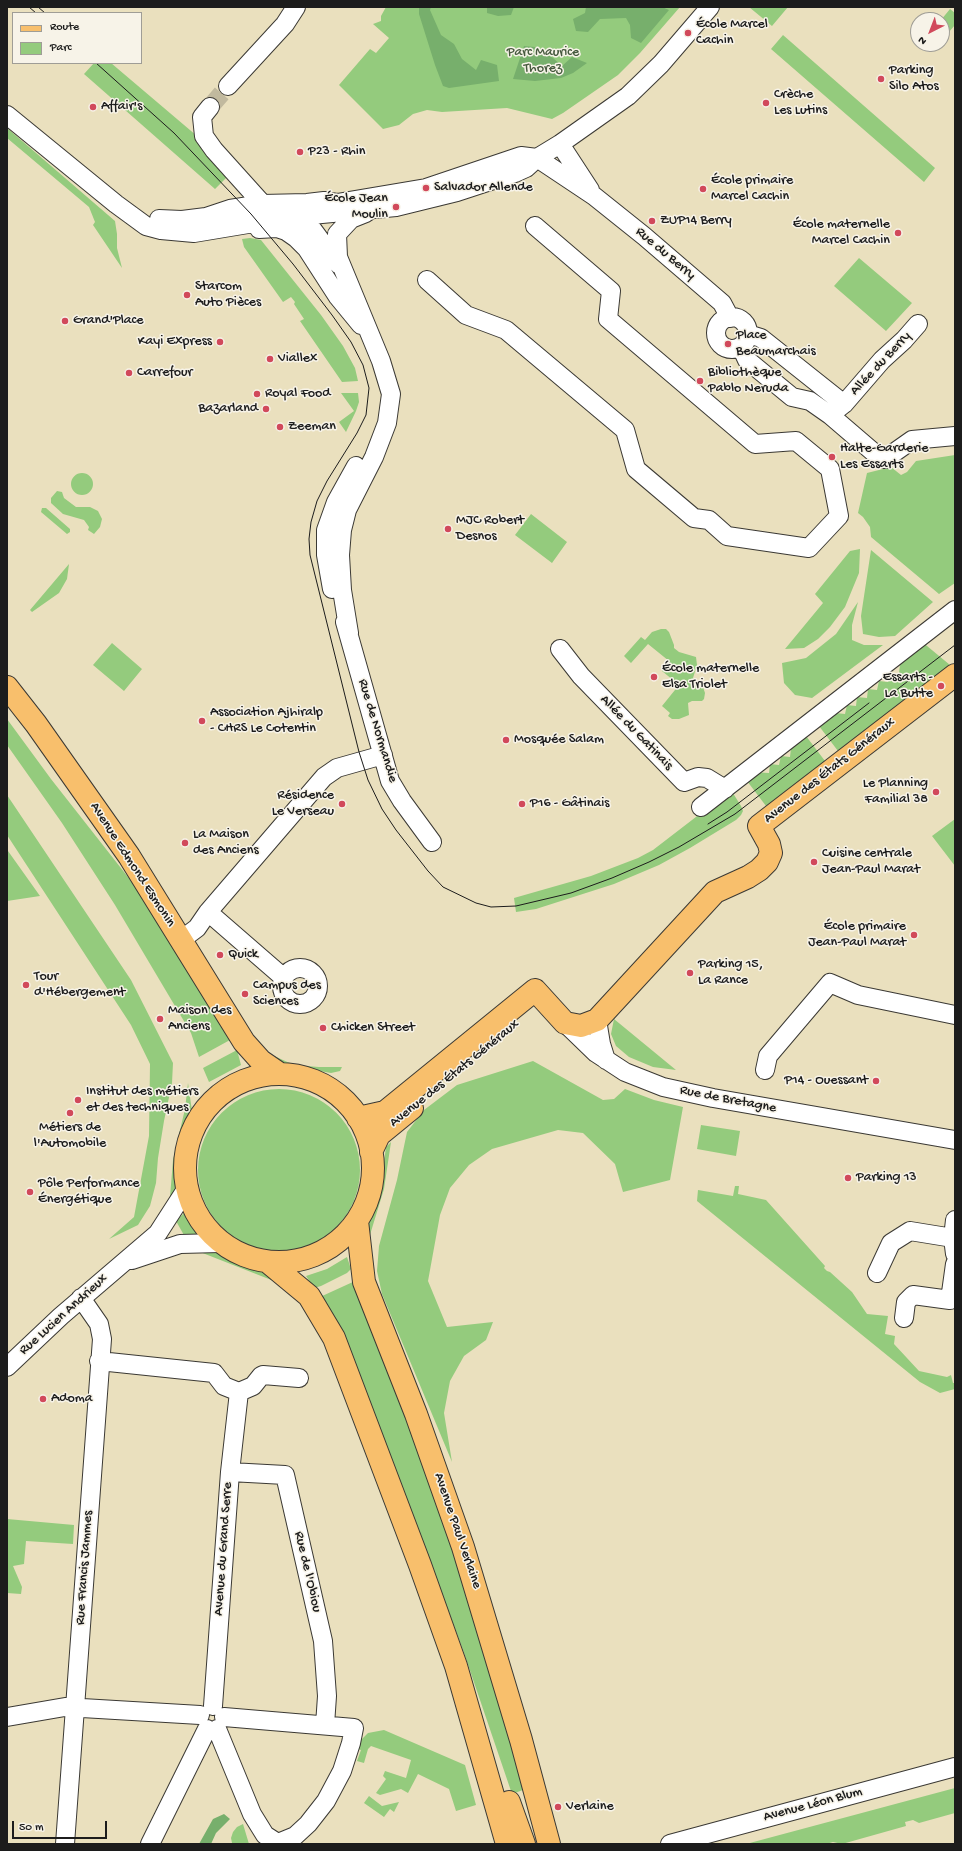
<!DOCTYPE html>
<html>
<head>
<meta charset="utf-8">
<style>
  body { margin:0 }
  #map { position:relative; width:962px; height:1851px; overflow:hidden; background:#eae0be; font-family:"Gochi Hand",sans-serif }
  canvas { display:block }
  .frame { position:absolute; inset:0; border:8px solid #1c1c1c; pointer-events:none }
  .legend { position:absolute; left:12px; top:12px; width:130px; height:52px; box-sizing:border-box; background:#f7f3e8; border:1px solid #9f9d96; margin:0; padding:5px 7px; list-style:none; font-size:12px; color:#1c1c1c }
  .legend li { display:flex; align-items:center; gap:8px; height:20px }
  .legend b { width:20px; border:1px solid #9f9d96 }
  .north { position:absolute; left:910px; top:12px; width:40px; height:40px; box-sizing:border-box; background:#f7f3e8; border:1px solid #9f9d96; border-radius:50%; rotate:222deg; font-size:11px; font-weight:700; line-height:16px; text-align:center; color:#1c1c1c }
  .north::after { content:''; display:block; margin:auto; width:14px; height:18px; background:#d1495b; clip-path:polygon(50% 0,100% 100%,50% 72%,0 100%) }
  .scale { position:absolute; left:12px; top:1821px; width:95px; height:18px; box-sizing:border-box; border:2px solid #1c1c1c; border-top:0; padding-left:5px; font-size:12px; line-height:14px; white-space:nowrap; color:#1c1c1c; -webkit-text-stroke:3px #f7f3e8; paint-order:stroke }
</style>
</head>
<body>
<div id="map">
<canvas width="962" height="1851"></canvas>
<div class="frame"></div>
<ul class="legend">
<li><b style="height:5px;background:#f8bf6c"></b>Route</li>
<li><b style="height:11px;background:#94cb7d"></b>Parc</li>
</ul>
<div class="north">N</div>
<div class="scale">50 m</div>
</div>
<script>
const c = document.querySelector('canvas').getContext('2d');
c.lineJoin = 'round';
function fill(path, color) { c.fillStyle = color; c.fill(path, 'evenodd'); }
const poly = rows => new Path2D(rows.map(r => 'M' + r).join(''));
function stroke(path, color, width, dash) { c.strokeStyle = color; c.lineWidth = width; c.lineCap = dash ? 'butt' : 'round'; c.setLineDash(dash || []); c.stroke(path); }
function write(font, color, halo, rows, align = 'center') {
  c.font = font + ' "Gochi Hand",sans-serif'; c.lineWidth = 3; c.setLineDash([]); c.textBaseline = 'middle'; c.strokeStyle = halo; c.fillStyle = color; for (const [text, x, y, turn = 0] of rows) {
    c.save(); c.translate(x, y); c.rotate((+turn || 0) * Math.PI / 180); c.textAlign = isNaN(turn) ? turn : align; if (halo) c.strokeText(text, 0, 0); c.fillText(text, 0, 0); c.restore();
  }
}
const green = poly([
  [386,7,680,7,640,53,618,75,563,113,552,119,507,108,442,112,427,110,413,114,399,125,383,129,339,85,370,49,376,53,389,38,373,24,381,21,381,16],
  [749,7,788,7,772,26],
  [950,9,955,13,955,25,942,40,941,20],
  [783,35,935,168,924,182,771,49],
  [94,63,111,63,197,136,230,174,215,189,84,74],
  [7,128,115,221,117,234,117,248,122,268,93,225,95,222,89,207,7,138],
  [250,238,261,240,321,315,343,346,355,368,358,381,342,382,300,321,304,319,294,304,295,302,291,297,283,302,244,247,242,239],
  [859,258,912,303,886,331,834,286],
  [341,393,358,393,359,402,356,411,346,432,339,422,354,411],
  [955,455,955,583,939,594,871,537,870,527,863,517,858,513,867,473,891,467,901,475,907,472,916,461],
  '71 484a11 11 0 1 1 22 0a11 11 0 1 1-22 0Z',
  [57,491,62,492,64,498,76,507,90,507,98,511,102,519,100,527,94,534,88,530,89,527,84,520,63,514,51,503,51,498],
  [42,508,46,508,70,529,70,532,67,534,41,512],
  [531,514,567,542,552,563,515,535],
  [860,549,859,573,845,607,830,627,818,639,804,648,785,649,823,603,815,594,850,551],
  [871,550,933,602,895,636,879,637,863,634,861,616],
  [69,564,67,579,59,593,32,612,30,610],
  [858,602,852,625,852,640,864,645,883,645,812,698,795,695,784,683,782,663,806,658,836,634],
  [661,629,666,629,669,632,674,645,674,648,679,652,696,657,697,665,693,678,703,687,705,693,704,699,702,701,692,701,688,703,689,715,679,719,672,719,668,716,670,713,662,706,679,685,662,671,669,661,648,644,631,663,624,656,641,637,645,640,652,632],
  [921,641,950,665,838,751,819,726,836,713,845,714,847,705,856,706,857,697,867,698,868,689,877,690,879,681,888,682,889,673,899,673,901,656],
  [112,643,142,669,124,691,93,665],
  [7,719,51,779,135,886,230,1040,199,1057,191,1033,115,905,62,823,7,745],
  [806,736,825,761,766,806,744,777,751,772,769,773,770,764,779,765,781,756,790,757,791,748],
  [731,790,741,806,743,811,741,815,736,820,690,848,659,865,614,884,536,909,516,912,514,898,591,876,638,858,653,850],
  [7,795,131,980,173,1063,172,1083,164,1121,158,1158,156,1183,150,1206,138,1225,109,1239,134,1217,149,1136,150,1064,131,1025,7,835],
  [955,819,955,866,932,836],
  [7,850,8,851,40,896,7,901],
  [614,1019,676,1070,653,1067,629,1057,616,1046,611,1034],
  [237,1050,241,1065,209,1082,203,1068],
  [261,1050,294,1065,319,1067,342,1067,340,1071,331,1073,286,1065],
  [533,1061,603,1100,614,1099,625,1089,654,1100,683,1107,670,1180,623,1192,615,1164,583,1133,558,1130,492,1149,469,1165,450,1188,440,1215,428,1281,447,1327,493,1322,486,1340,464,1356,450,1381,444,1413,452,1462,382,1294,377,1271,379,1246,397,1180,407,1132,424,1110,457,1085],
  [188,1083,192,1111,185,1124,180,1140,178,1159,176,1197,170,1197,173,1160,185,1109],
  '198 1170a81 81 0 1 1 162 0a81 81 0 1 1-162 0Z',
  [701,1125,740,1131,736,1156,697,1149],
  [391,1142,384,1189,369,1238,365,1233,381,1184,386,1147],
  [735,1186,739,1186,738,1194,766,1200,825,1266,824,1268,827,1271,830,1272,852,1292,867,1314,888,1316,885,1334,895,1336,894,1344,919,1371,947,1377,951,1375,953,1383,955,1383,955,1389,940,1393,920,1382,697,1201,698,1190,733,1196],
  [187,1210,191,1219,202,1233,185,1237,176,1221],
  [208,1247,237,1263,260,1271,278,1275,279,1283,200,1252],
  [347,1257,351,1269,347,1273,321,1286,314,1288,306,1276,327,1269],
  [355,1281,391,1373,473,1607,523,1790,512,1794,463,1650,393,1462,347,1347,320,1297],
  [7,1519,74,1525,73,1544,26,1541,24,1564,13,1566,22,1587,21,1594,7,1593],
  [384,1730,465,1765,476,1805,456,1811,449,1789,418,1774,408,1793,401,1789,380,1795,376,1793,386,1779,383,1776,385,1771,406,1778,411,1760,371,1746,368,1749,364,1763,357,1761,361,1750,358,1749,360,1741,368,1733],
  [955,1788,955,1813,919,1823,913,1820,905,1822,906,1826,842,1844,833,1842,826,1844,746,1844],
  [369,1796,382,1806,399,1802,394,1812,390,1809,384,1817,364,1803],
  [243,1824,249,1844,225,1844,232,1843,231,1838,233,1832,237,1827]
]);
const forest = poly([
  [419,7,431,7,430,10,441,35,454,44,462,59,476,70,481,60,497,65,499,81,449,88,443,86,435,65,419,14],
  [487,7,514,7,511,15,498,16,487,13],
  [586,7,662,7,669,10,641,43,631,38,630,25,626,18,600,19,588,32,576,31,573,19,585,13],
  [524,46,535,47,553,58,562,66,572,57,587,63,573,73,561,78,535,81,513,79],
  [224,1814,230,1819,216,1833,211,1844,199,1844,213,1819]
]);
const minorTunnel = poly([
  [210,107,228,86]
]);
const minor = poly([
  [228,86,285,24,296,7],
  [210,107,202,117,204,136,214,150,268,210],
  [7,115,116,204,146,226,161,230,194,233,290,217,396,207,457,192,515,173,526,168,537,158,560,144,628,96,661,64,710,7],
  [560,144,590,190],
  [288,216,313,230,338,264],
  [159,219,182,220,206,217,230,209,262,204,307,203,324,201,337,203,426,188,521,156,537,158,594,196,644,236,722,303,730,318],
  [259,229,277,228,286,231,296,238,307,249,338,297,361,325],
  [427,280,466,315,506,330,625,430,636,469,694,518,709,520,727,536,809,548,839,516,830,469,796,441,755,444,608,319,611,291,535,226],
  '716 333a16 16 0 1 1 32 0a16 16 0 1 1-32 0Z',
  [748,334,761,338,844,404],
  [741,347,747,360,792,397,810,401,830,415,879,457,885,459,912,440,955,436],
  [830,415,844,404,882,360,904,340,918,324],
  [332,589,326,555,326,530,336,502,356,466],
  [345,622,390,781,402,801,432,842],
  [349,633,342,590,340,555,342,530,347,510,374,457,387,423,391,394,381,361,338,257,337,234,351,219,366,213],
  [560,649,581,676,684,782,698,777,707,778,725,789],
  [701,807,955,610],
  [208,912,284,978],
  [181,940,197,928,208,912,324,777,337,768,383,755],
  '282 986a18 18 0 1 1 36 0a18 18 0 1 1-36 0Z',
  [597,1020,601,1044,606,1060],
  [565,1023,596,1053,625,1072,663,1087,713,1098,955,1140],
  [765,1070,768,1056,830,983,858,995,955,1015],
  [955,1220,953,1238,955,1254],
  [132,1260,180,1244,220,1243],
  [877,1273,891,1243,910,1231,953,1238],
  [904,1318,906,1302,913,1295,950,1300,955,1264],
  [99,1361,214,1373,224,1386,239,1392,253,1386,261,1376,263,1375,299,1378],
  [7,1367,61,1316,158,1233,187,1188],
  [230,1472,285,1475,323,1641,327,1696,325,1725],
  [213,1706,230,1472,239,1392],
  [7,1717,65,1707,200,1715],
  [224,1717,354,1728,351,1743,342,1771,326,1801,308,1824,295,1836,278,1843],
  [217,1729,252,1814,265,1835,279,1844],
  [65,1844,102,1339,99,1324,81,1298],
  [150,1844,207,1729],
  [670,1844,955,1767]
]);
const major = poly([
  [7,687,36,724,129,856,244,1042,261,1061,280,1074],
  '185 1168a94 94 0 1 1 188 0a94 94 0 1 1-188 0Z',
  [358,1118,385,1112,535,990,565,1023,581,1026,597,1020,715,892,748,877,759,870,767,862,771,853,769,844,759,826,955,675],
  [371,1152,379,1135,412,1108],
  [357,1221,364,1282,416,1414,463,1547,521,1740,549,1844],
  [268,1262,309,1296,334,1338,420,1565,456,1666,507,1844],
  [509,1802,524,1844]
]);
const tram = poly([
  [29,7,36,13],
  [38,7,45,13],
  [96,63,174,133,251,214,293,264,332,315,351,342,363,365,369,388,366,415,357,433,327,481,317,501,311,522,309,539,310,555,359,752,368,780,382,809,396,830,428,871,443,887,476,903,491,907,516,906,571,893,612,878,649,862,679,847,735,814,955,645],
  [708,824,727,812,869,703]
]);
const markers = [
  [688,33,4,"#d1495b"],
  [881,79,4,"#d1495b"],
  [766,103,4,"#d1495b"],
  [93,107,4,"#d1495b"],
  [300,152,4,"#d1495b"],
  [426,188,4,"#d1495b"],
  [703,189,4,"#d1495b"],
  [396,207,4,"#d1495b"],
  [652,221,4,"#d1495b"],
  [898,233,4,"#d1495b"],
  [187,295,4,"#d1495b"],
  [65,321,4,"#d1495b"],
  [220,342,4,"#d1495b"],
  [728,344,4,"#d1495b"],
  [270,359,4,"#d1495b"],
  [129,373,4,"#d1495b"],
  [700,381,4,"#d1495b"],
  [257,394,4,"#d1495b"],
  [266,409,4,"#d1495b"],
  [280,427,4,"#d1495b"],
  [832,457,4,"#d1495b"],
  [448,529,4,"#d1495b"],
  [654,677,4,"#d1495b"],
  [941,686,4,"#d1495b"],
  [202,721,4,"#d1495b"],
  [506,740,4,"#d1495b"],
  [936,792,4,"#d1495b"],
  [342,804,4,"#d1495b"],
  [522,804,4,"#d1495b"],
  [185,843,4,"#d1495b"],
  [814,862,4,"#d1495b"],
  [914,935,4,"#d1495b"],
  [220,955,4,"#d1495b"],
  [690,973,4,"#d1495b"],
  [26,985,4,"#d1495b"],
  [245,994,4,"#d1495b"],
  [160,1019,4,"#d1495b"],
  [323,1028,4,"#d1495b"],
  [876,1081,4,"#d1495b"],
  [78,1100,4,"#d1495b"],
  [70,1113,4,"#d1495b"],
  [848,1178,4,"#d1495b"],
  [30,1192,4,"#d1495b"],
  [43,1399,4,"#d1495b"],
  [558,1807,4,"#d1495b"]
];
const poiNames = [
  ["École Marcel",696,25],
  ["Cachin",696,41],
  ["Parking",889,71],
  ["Silo Atos",889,87],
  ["Crèche",774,95],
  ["Les Lutins",774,111],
  ["Affair's",101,107],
  ["P23 - Rhin",308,152],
  ["École primaire",711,181],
  ["Marcel Cachin",711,197],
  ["Salvador Allende",434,188],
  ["École Jean",388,199,"right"],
  ["Moulin",388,215,"right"],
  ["ZUP14 Berry",660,221],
  ["École maternelle",890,225,"right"],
  ["Marcel Cachin",890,241,"right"],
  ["Starcom",195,287],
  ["Auto Pièces",195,303],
  ["Grand'Place",73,321],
  ["Place",736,336],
  ["Beaumarchais",736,352],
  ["Kayi Express",212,342,"right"],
  ["Viallex",278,359],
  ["Carrefour",137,373],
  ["Bibliothèque",708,373],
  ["Pablo Neruda",708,389],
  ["Royal Food",265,394],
  ["Bazarland",258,409,"right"],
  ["Zeeman",288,427],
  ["Halte-Garderie",840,449],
  ["Les Essarts",840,465],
  ["MJC Robert",456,521],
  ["Desnos",456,537],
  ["École maternelle",662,669],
  ["Elsa Triolet",662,685],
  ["Essarts -",933,678,"right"],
  ["La Butte",933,694,"right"],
  ["Association Ajhiralp",210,713],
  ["- CHRS Le Cotentin",210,729],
  ["Mosquée Salam",514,740],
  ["Le Planning",928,784,"right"],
  ["Familial 38",928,800,"right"],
  ["Résidence",334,796,"right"],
  ["Le Verseau",334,812,"right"],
  ["P16 - Gâtinais",530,804],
  ["La Maison",193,835],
  ["des Anciens",193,851],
  ["Cuisine centrale",822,854],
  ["Jean-Paul Marat",822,870],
  ["École primaire",906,927,"right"],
  ["Jean-Paul Marat",906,943,"right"],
  ["Quick",228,955],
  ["Parking 15,",698,965],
  ["La Rance",698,981],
  ["Tour",34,977],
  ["d'Hébergement",34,993],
  ["Campus des",253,986],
  ["Sciences",253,1002],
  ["Maison des",168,1011],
  ["Anciens",168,1027],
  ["Chicken Street",331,1028],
  ["P14 - Ouessant",868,1081,"right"],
  ["Institut des métiers",86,1092],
  ["et des techniques",86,1108],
  ["Métiers de",70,1128,"center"],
  ["l'Automobile",70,1144,"center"],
  ["Parking 13",856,1178],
  ["Pôle Performance",38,1184],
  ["Énergétique",38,1200],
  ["Adoma",51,1399],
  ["Verlaine",566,1807]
];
const parkNames = [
  ["Parc Maurice",543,53],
  ["Thorez",543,69]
];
const streetNames = [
  ["Rue du Berry",665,254,40],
  ["Allée du Berry",881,364,-47],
  ["Rue de Normandie",377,731,73],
  ["Allée du Gatinais",636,733,46],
  ["Avenue des États Généraux",830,771,-38],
  ["Avenue Edmond Esmonin",132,865,57],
  ["Avenue des États Généraux",455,1074,-39],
  ["Rue de Bretagne",728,1100,11],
  ["Rue Lucien Andrieux",64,1315,-42],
  ["Avenue Paul Verlaine",457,1531,71],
  ["Avenue du Grand Serre",224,1549,-86],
  ["Rue Francis Jammes",85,1568,-86],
  ["Rue de l'Obiou",307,1572,77],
  ["Avenue Léon Blum",813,1805,-15]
];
fill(green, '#94cb7d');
fill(forest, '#77af6c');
stroke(minorTunnel, '#c1b99e', 18, [18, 9]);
stroke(minor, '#3b3934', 20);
stroke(major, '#3b3934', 24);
stroke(minor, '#fff', 18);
stroke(major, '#f8bf6c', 22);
stroke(tram, '#1c1c1c', 1);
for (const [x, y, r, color] of markers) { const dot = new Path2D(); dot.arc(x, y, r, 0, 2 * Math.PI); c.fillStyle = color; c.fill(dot); stroke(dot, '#f7f3e8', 1.5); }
write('14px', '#1c1c1c', '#f7f3e8', poiNames, 'left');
write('14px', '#46593e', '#f7f3e8', parkNames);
write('14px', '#1c1c1c', '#f7f3e8', streetNames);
</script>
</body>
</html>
